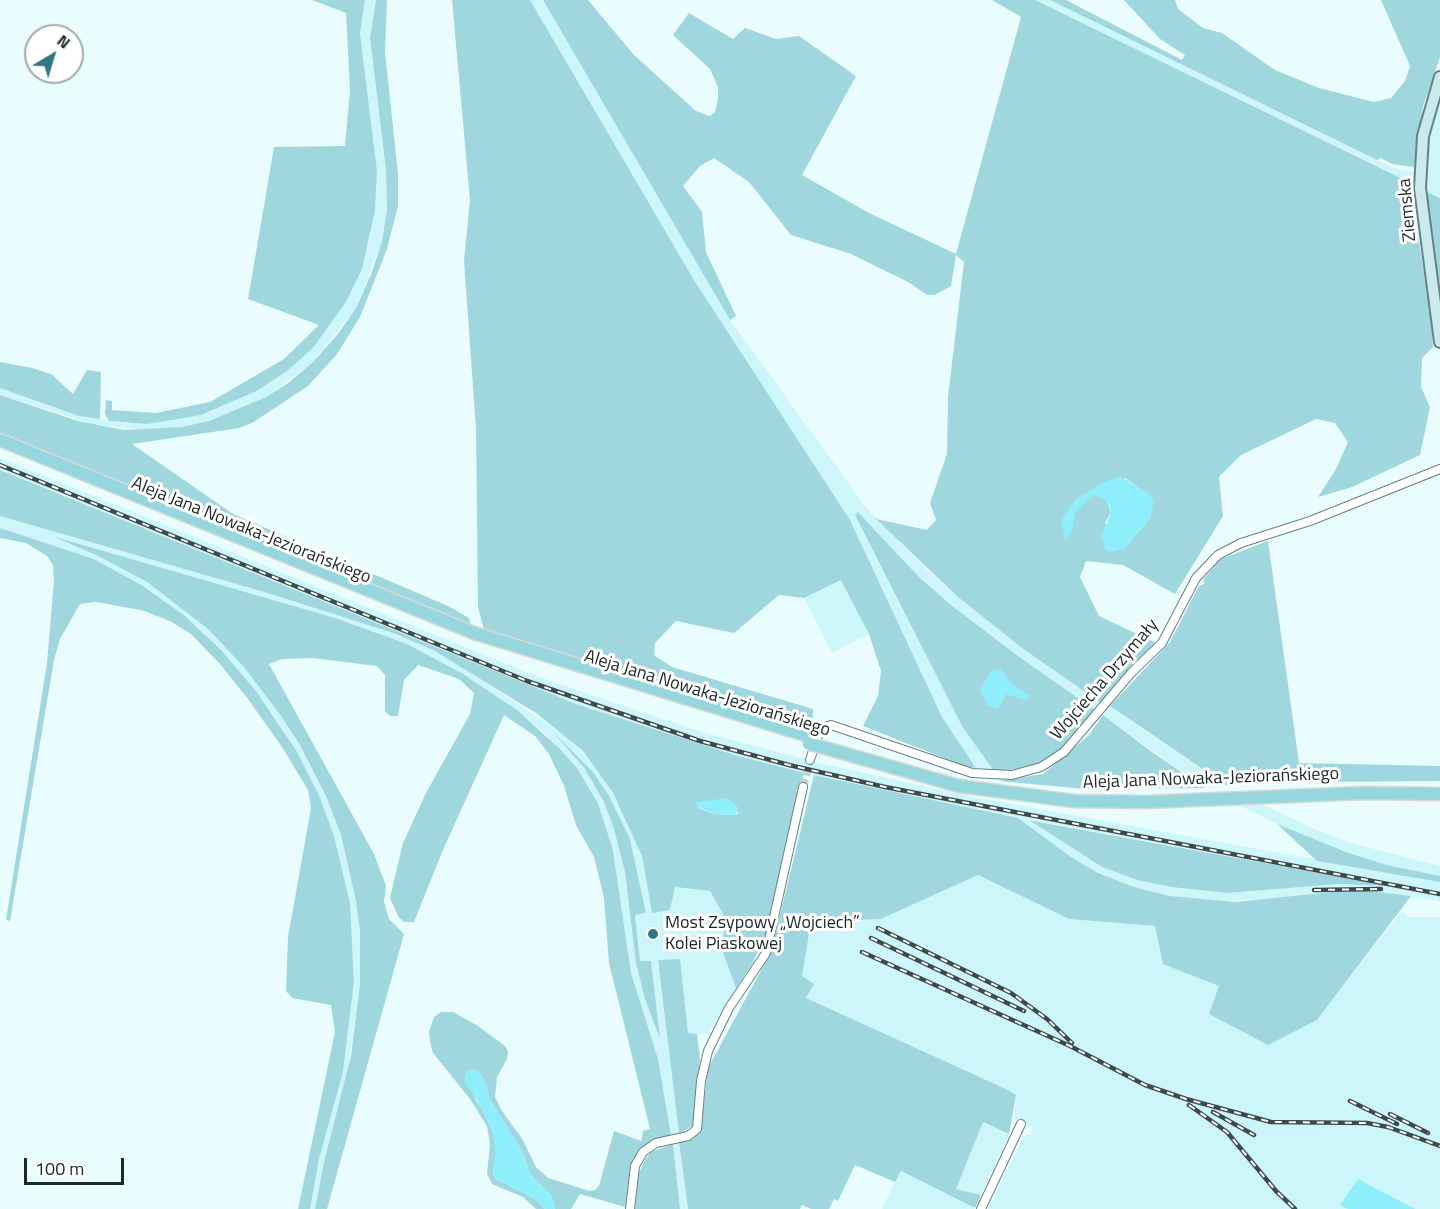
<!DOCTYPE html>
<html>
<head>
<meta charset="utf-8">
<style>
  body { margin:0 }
  #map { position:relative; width:1440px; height:1209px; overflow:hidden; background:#e9fcfe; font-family:"Titillium Web",sans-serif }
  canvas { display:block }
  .north { position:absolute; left:24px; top:24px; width:60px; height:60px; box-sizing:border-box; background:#fff; border:2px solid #a4a9a9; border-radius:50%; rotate:38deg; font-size:16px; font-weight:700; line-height:24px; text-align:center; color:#1c2829 }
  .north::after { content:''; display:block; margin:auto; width:21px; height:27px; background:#317982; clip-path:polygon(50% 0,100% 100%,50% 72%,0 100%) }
  .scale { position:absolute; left:24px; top:1158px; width:100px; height:27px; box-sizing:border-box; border:3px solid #1c2829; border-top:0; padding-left:8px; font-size:18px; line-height:21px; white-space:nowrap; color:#1c2829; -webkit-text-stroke:4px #fff; paint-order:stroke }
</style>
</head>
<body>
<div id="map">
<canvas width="1440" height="1209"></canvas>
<div class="north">N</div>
<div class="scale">100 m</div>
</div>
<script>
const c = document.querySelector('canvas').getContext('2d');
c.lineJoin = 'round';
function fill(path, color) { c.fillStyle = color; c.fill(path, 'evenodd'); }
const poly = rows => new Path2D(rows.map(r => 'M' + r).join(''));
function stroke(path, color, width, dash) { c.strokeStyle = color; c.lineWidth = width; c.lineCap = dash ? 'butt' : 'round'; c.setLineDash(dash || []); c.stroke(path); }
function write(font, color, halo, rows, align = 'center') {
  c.font = font + ' "Titillium Web",sans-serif'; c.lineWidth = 6; c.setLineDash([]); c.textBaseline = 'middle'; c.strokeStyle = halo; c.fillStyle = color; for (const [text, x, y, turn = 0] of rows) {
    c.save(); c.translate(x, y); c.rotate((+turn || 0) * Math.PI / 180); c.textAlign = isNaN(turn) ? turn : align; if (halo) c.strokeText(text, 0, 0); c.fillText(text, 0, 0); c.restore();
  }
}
const built = poly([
  [365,0,376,0,370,38,386,170,387,210,382,241,356,308,313,362,266,397,209,421,181,427,145,430,93,424,0,395,0,388,79,416,128,423,201,415,257,391,287,371,313,348,346,302,362,269,375,210,377,171,360,33],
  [530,0,543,0,730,320,865,506,926,569,958,597,1022,648,1101,703,1095,710,1018,656,951,605,919,577,858,512,855,515,962,726,993,770,976,768,942,717,850,520,694,280],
  [1035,0,1050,0,1393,168,1414,172,1413,184],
  [1440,91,1440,197,1426,190,1427,133],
  [0,458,536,676,702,732,820,763,973,797,1440,882,1440,901,1369,891,1215,902,1170,896,1134,887,1098,873,1071,857,1017,818,814,775,738,756,576,704,0,470],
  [1031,821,1031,820,1384,885,1338,884,1228,893,1171,887,1137,880,1102,867],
  [0,516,271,594,396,634,433,650,466,669,568,738,597,768,625,815,642,856,652,912,670,910,675,887,710,891,723,914,724,933,720,944,736,988,708,1034,688,1033,680,959,658,961,679,1134,671,1135,658,1059,631,973,613,850,598,803,588,785,559,748,538,727,517,710,463,674,380,634,52,536,96,555,147,582,208,629,244,667,281,716,300,745,326,796,341,835,356,901,360,932,360,983,347,1075,324,1162,315,1209,310,1209,319,1159,343,1072,354,982,350,903,334,836,319,795,296,750,276,719,204,633,185,616,143,586,94,559,0,528],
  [556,736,593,772,609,796,630,839,646,913,635,915,640,962,651,961,645,999,636,963,625,872,614,829,604,802,585,769],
  [842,580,869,634,832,653,804,598],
  [1110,706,1158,740,1226,785,1205,788,1103,715],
  [1259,803,1317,830,1351,843,1440,866,1440,876,1387,865,1313,841,1238,805],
  [978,875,1069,919,1155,926,1163,964,1317,1020,1402,911,1409,917,1440,917,1440,1209,988,1209,1024,1136,1031,1134,1033,1128,1021,1124,1014,1118,1016,1095,805,998,802,976,811,922,881,919],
  [983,1122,1009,1134,981,1195,962,1193,955,1190],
  [679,1142,683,1172,688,1209,680,1209,673,1144],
  [900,1171,975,1208,974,1209,882,1209]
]);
const green = poly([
  [312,0,365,0,360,33,377,171,375,210,362,269,346,302,313,348,287,371,257,391,201,415,147,424,109,421,105,414,106,400,112,401,112,410,156,413,210,402,284,359,319,325,248,299,274,147,345,146,350,90,346,13],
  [376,0,387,0,385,52,398,174,398,206,387,249,360,317,337,354,308,386,252,423,239,428,132,444,233,514,448,606,469,618,471,626,0,433,0,395,78,421,124,430,181,427,209,421,266,397,288,383,313,362,338,334,356,308,372,272,382,241,387,210,386,170,370,38],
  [452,0,530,0,694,280,850,520,942,717,976,768,964,766,863,726,878,696,881,671,869,634,841,580,804,598,779,595,734,633,676,621,655,643,654,655,672,667,813,709,813,729,484,630,478,607,476,429,464,261,470,200],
  [543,0,588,0,634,55,696,111,710,116,715,112,718,99,718,87,710,69,673,35,689,13,733,39,745,28,776,39,799,36,856,76,802,175,869,213,956,254,1021,17,992,0,1035,0,1413,184,1413,203,1430,312,1433,347,1422,358,1421,387,1430,407,1420,455,1352,487,1318,497,1336,469,1348,442,1335,423,1316,419,1241,455,1219,477,1223,516,1175,594,1123,565,1086,561,1080,577,1099,616,1158,644,1101,703,1022,648,958,597,876,519,927,530,936,520,930,503,947,454,948,397,964,262,956,255,951,286,935,295,927,295,908,282,851,254,791,235,749,182,714,158,700,166,683,186,702,212,706,252,736,316,730,320],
  [1125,478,1138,487,1151,517,1124,549,1105,523,1111,513,1107,500,1094,494,1079,506,1072,517,1075,500],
  [1050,0,1066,0,1182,60,1185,55,1160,39,1124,0,1175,0,1178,9,1203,28,1222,33,1275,70,1319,88,1374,102,1391,98,1405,81,1410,66,1381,0,1440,0,1440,57,1423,106,1415,167,1392,164,1381,158,1377,160],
  [1426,191,1440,198,1440,297,1428,208],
  [0,362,32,368,51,374,73,394,87,370,101,372,100,419,79,416,0,388],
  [0,470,576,704,738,756,805,773,796,792,799,794,766,934,752,964,736,988,720,944,724,933,723,914,710,891,675,887,670,910,652,913,642,856,613,793,583,751,536,713,433,650,396,634,271,594,0,516],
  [697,807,739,812,736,815,713,814],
  [858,512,919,577,951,605,1018,656,1095,710,1062,748,1028,769,993,770,962,726,855,515],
  [0,528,94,559,143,586,185,616,220,649,256,691,296,750,319,795,334,836,350,903,354,982,343,1072,319,1159,310,1209,298,1209,335,1032,331,1005,292,998,286,991,288,937,311,808,308,790,282,747,248,699,220,664,191,634,170,621,141,610,96,602,80,604,60,639,54,660,10,921,6,920,47,663,54,580,53,565,47,556,26,543,0,538],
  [52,536,335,618,407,644,463,674,517,710,559,748,577,768,598,803,613,850,631,973,658,1059,671,1135,654,1140,641,1150,633,1162,625,1207,580,1194,571,1209,555,1209,551,1195,529,1173,524,1155,489,1098,486,1084,479,1072,471,1069,475,1099,483,1110,494,1135,496,1155,493,1173,496,1179,534,1198,545,1209,536,1209,523,1197,492,1184,487,1174,490,1144,487,1126,470,1099,433,1053,430,1042,429,1032,434,1017,441,1012,453,1012,478,1026,505,1046,508,1051,507,1059,497,1077,495,1097,502,1111,523,1140,536,1167,548,1178,590,1191,595,1190,599,1186,614,1131,641,1141,643,1131,650,1129,609,963,604,898,594,857,576,825,564,786,549,754,535,736,504,715,443,850,414,922,405,922,399,918,390,898,403,843,426,793,470,714,474,693,459,679,418,665,404,680,398,716,390,716,385,711,385,675,377,666,312,658,282,659,269,664,374,854,386,886,384,902,389,919,404,934,327,1209,315,1209,324,1162,351,1056,360,983,360,932,356,901,341,835,326,796,300,745,281,716,244,667,208,629,147,582,96,555],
  [1268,541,1299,763,1440,766,1440,781,1300,782,1226,785,1110,706,1170,642,1199,586,1204,584,1204,578,1221,559],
  [1103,715,1152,752,1205,788,1085,789,998,781,1043,774,1089,735],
  [552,731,593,772,609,796,630,839,646,913,635,915,640,961,651,961,660,1039,645,999,636,963,625,872,614,829,604,802,585,769],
  [814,775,1018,818,1071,857,1098,873,1134,887,1170,896,1235,902,1332,892,1369,891,1411,896,1317,1020,1268,1045,1209,1014,1219,986,1163,964,1155,926,1069,919,978,875,881,919,811,922,802,976,814,984,806,998,1008,1090,1016,1095,1009,1134,983,1122,956,1189,981,1195,975,1208,901,1171,895,1182,855,1165,838,1201,834,1199,829,1209,811,1209,802,1205,800,1209,688,1209,679,1142,696,1136,701,1130,708,1068,771,952],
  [1029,820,1060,826,1392,886,1338,884,1228,893,1171,887,1137,880,1102,867],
  [1277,824,1346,852,1387,865,1440,876,1440,882,1317,861],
  [680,959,688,1033,697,1034,700,1059,695,1124,679,1134,658,960],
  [673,1144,680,1209,635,1209,639,1173,645,1160,651,1152]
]);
const water = poly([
  [1120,476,1148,493,1154,500,1151,517,1143,527,1124,549,1112,552,1106,550,1101,537,1111,513,1109,503,1095,494,1075,512,1072,532,1065,540,1061,520,1075,500,1100,484],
  [1001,669,1009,681,1029,696,1027,701,1006,694,998,709,988,706,980,690,982,686,992,670],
  [727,798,738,807,736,815,713,814,695,805,698,802],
  [471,1069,479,1072,486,1084,489,1098,524,1155,529,1173,551,1195,555,1209,545,1209,534,1198,496,1179,493,1172,496,1155,494,1135,483,1110,464,1080,466,1072],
  [1358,1179,1415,1209,1348,1209,1340,1205]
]);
const streetTunnel = poly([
  [803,787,810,760]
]);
const street = poly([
  [810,760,820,729,831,725,972,773,1012,775,1041,767,1064,752,1132,672,1162,643,1196,578,1218,555,1241,543,1310,521,1440,469],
  [630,1209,635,1166,643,1152,656,1143,688,1136,697,1129,701,1081,708,1051,729,1008,766,953,803,787],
  [981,1209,1021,1124]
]);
const secondary = poly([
  [1440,77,1423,136,1420,188,1440,342]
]);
const primary = poly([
  [0,440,474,633,812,737],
  [818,746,959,786,1074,801,1146,802,1364,793,1440,794]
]);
const rail = poly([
  [0,465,527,681,700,741,789,765,885,787,1440,894],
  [1314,890,1381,889],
  [878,928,1011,993,1047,1019,1072,1043],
  [871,938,1024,1011],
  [862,952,1070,1046,1145,1085,1186,1099,1271,1122,1367,1123,1388,1127,1440,1146],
  [1350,1101,1397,1124],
  [1189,1105,1227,1132,1276,1191,1295,1209],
  [1213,1112,1254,1135],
  [1390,1114,1428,1133]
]);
const primaryBridge = poly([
  [809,744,818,746]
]);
const markers = [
  [653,934,6,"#317982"]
];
const streetNames = [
  ["Ziemska",1408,210,-95],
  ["Aleja Jana Nowaka-Jeziorańskiego",251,531,22],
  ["Wojciecha Drzymały",1105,680,-49],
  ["Aleja Jana Nowaka-Jeziorańskiego",707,694,17],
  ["Aleja Jana Nowaka-Jeziorańskiego",1211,779,-2]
];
const poiNames = [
  ["Most Zsypowy „Wojciech”",665,924],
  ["Kolei Piaskowej",665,945]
];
fill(built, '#cdf6fb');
fill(green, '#a0d7df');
fill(water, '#8feefb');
stroke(streetTunnel, '#c0d2d3', 8, [8, 4]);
stroke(street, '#668286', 10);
stroke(secondary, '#668286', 14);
stroke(primary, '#d6d8d8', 15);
stroke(street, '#fff', 8);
stroke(secondary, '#caeaee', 10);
stroke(primary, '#96d6dd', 12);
stroke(rail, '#3d4a4b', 4.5);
stroke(rail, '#fff', 2, [7]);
stroke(primaryBridge, '#d6d8d8', 15, []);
stroke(primaryBridge, '#96d6dd', 12);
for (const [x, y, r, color] of markers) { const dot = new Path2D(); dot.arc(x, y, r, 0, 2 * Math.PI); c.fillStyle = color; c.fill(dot); stroke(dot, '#fff', 2); }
write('18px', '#1c2829', '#fff', streetNames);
write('18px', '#1c2829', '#fff', poiNames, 'left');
</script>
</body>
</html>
